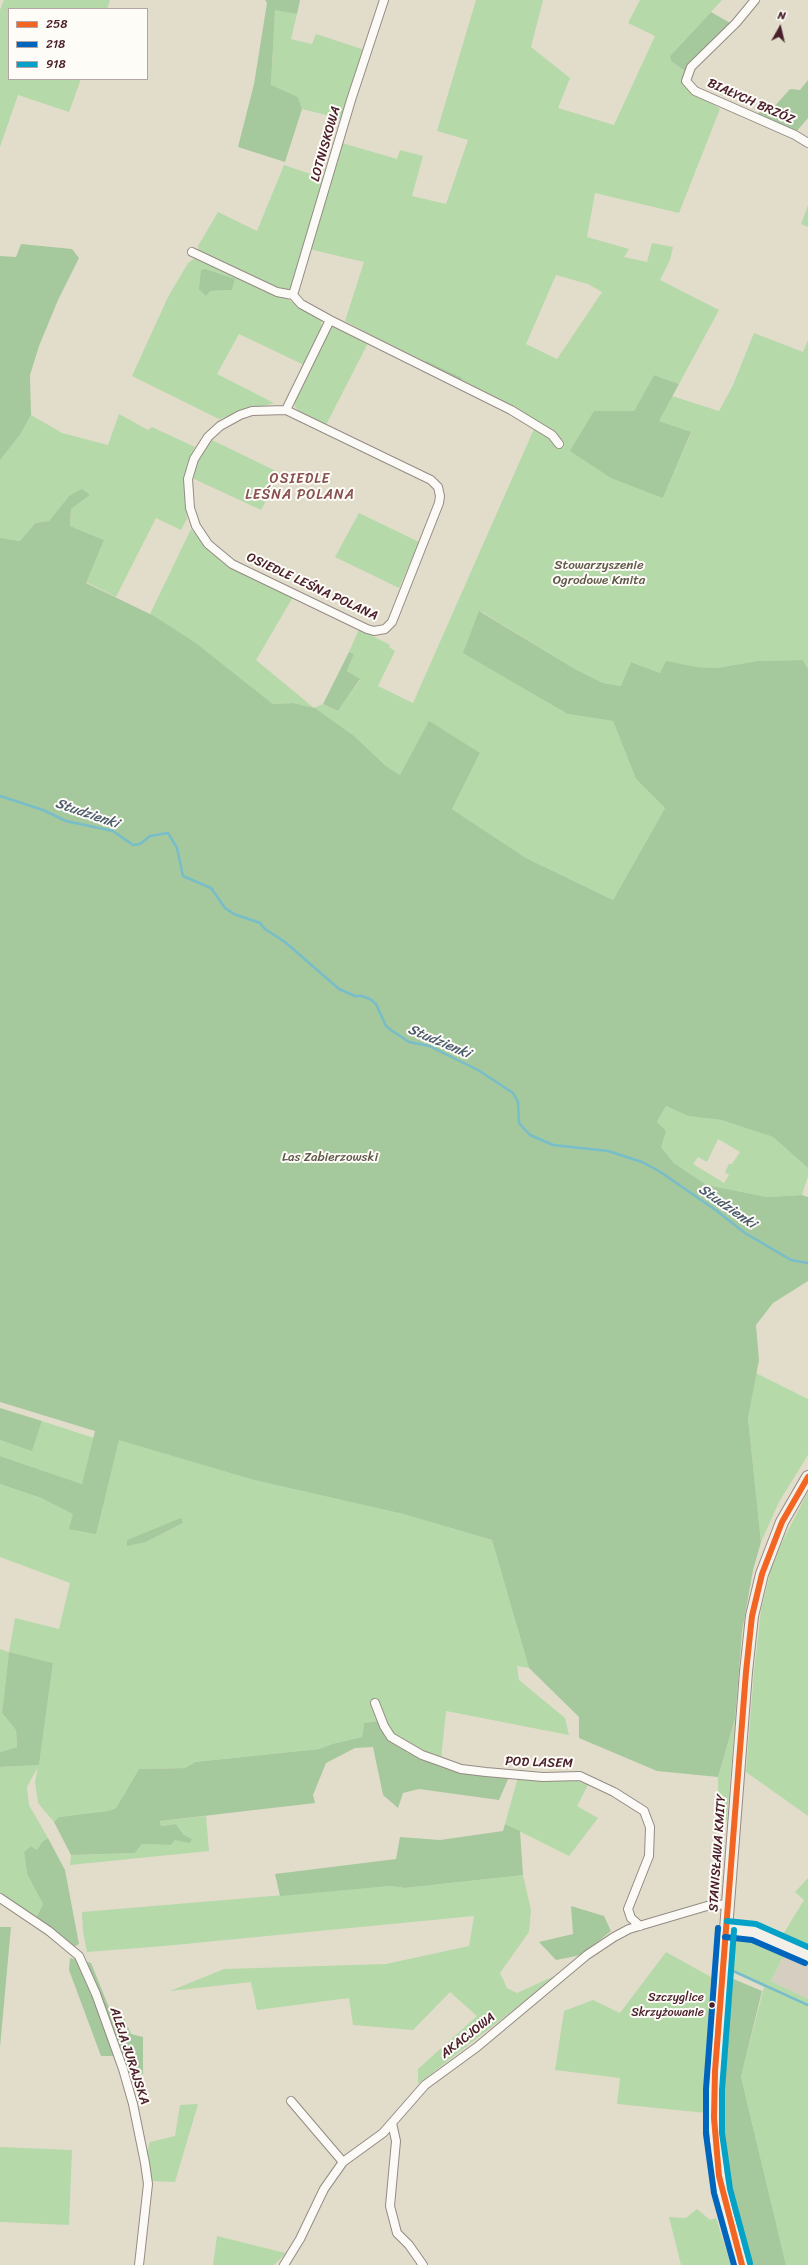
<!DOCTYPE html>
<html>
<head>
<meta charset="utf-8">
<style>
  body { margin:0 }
  #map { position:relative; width:808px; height:2265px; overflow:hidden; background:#e2ddcb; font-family:Sriracha,sans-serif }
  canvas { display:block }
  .legend { position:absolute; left:8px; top:8px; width:140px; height:72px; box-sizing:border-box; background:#fdfcf7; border:1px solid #b5a4a5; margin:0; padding:5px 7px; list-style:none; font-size:12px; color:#4a1f2b }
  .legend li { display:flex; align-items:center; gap:8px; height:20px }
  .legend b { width:20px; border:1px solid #b5a4a5 }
  .north { position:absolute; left:760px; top:8px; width:40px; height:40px; -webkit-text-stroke:3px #fdfcf7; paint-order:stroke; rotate:8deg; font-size:11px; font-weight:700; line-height:16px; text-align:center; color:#4a1f2b }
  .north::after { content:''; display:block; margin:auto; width:14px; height:18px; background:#4a1f2b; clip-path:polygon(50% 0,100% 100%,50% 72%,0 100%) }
</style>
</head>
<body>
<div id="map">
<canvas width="808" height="2265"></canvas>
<ul class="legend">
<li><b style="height:5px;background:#f26522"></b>258</li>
<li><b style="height:5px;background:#0065bd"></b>218</li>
<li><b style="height:5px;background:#04a2c6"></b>918</li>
</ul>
<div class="north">N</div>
</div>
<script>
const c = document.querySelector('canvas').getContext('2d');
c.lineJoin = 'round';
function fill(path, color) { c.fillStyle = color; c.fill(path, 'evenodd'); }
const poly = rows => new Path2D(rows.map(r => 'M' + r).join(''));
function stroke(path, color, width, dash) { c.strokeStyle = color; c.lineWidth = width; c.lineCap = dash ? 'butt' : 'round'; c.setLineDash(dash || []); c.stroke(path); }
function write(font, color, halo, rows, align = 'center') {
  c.font = font + ' Sriracha,sans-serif'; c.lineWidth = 4; c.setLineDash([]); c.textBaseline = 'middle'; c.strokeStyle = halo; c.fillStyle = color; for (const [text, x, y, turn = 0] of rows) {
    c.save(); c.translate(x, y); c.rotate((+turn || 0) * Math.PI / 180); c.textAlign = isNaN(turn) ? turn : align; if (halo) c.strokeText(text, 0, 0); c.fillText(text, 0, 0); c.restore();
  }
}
const industrial = poly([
  [785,1953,808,1964,808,1999,771,1981]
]);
const green = poly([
  [4,0,110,0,107,9,9,9,9,79,81,79,69,112,18,95,0,147,0,10],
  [476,0,543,0,531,47,570,78,558,108,614,125,655,36,628,23,640,0,722,0,670,56,671,61,685,71,681,82,720,109,679,213,595,193,587,237,629,249,624,257,647,262,652,243,673,247,670,260,660,280,719,310,679,384,654,375,634,411,594,411,663,498,691,433,659,421,672,396,719,411,733,385,754,333,803,352,808,340,808,669,803,660,757,661,717,668,696,667,660,673,631,662,622,686,603,683,575,669,480,611,568,714,613,721,636,779,665,808,613,900,526,858,452,809,480,753,400,775,386,766,353,735,315,708,293,703,273,704,196,643,150,614,191,529,205,546,222,562,293,597,256,660,314,708,323,704,338,711,360,680,347,671,354,654,349,652,359,629,390,645,389,647,395,651,378,686,413,703,534,429,552,439,556,447,564,448,560,439,345,321,364,262,309,249,342,143,397,159,400,150,423,156,412,196,446,204,468,140,437,131],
  [556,275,588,284,602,292,557,359,526,344],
  [275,9,297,14,291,39,312,44,316,34,365,50,342,119,302,109,298,97,271,86],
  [284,165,325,179,291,289,285,292,199,252,198,246,218,212,257,231],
  [808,205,808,227,801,224],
  [195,258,202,259,289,300,321,320,322,329,304,365,239,334,217,374,274,403,219,419,132,376,168,297,188,263],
  [235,279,232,290,210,291],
  [334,325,368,343,326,425,300,412,295,407,295,399,331,326],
  [119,414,148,430,152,427,195,447,187,464,184,482,187,519,181,530,156,518,116,597,86,582,104,540,70,526,71,509,90,495,69,496,49,521,35,523,20,541,0,538,0,460,20,435,31,415,62,433,108,445],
  [210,439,280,473,261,510,192,478,199,456],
  [359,513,419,542,399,588,335,557],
  [666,1106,688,1116,721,1120,773,1137,808,1168,808,1176,802,1195,767,1197,707,1185,674,1163,661,1147,657,1122],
  [718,1139,740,1152,732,1164,729,1164,725,1172,729,1175,724,1183,693,1164,698,1157,707,1162],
  [756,1373,808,1399,808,1455,779,1502,761,1542,748,1418],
  [42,1421,94,1438,82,1484,0,1456,0,1440,32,1450],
  [119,1439,254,1480,403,1514,492,1540,529,1668,517,1666,519,1680,565,1718,569,1735,446,1711,441,1760,399,1739,379,1721,364,1723,362,1737,332,1744,319,1749,195,1762,185,1768,139,1769,116,1808,108,1811,60,1817,54,1822,38,1803,35,1782,38,1767,27,1787,29,1805,48,1838,42,1842,37,1850,31,1846,24,1852,27,1874,43,1904,36,1918,0,1895,0,1767,39,1765,53,1663,9,1652,2,1713,16,1730,17,1747,0,1752,0,1649,9,1652,15,1618,59,1629,70,1583,0,1557,0,1484,41,1498,74,1514,70,1528],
  [183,1523,146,1542,127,1540,143,1534],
  [808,1492,808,1816,746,1772,754,1671,761,1610,771,1569,784,1538],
  [735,1719,727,1820,719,1819,718,1777],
  [518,1777,551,1781,577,1781,588,1785,577,1806,598,1818,569,1856,505,1824],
  [206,1816,209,1851,70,1865,71,1855,135,1853,142,1844,171,1845,175,1840,192,1839,183,1834,176,1824,161,1826,160,1821],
  [523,1875,531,1910,529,1932,500,1973,507,1988,517,1993,561,1973,418,2084,418,2069,477,2016,450,1992,413,2030,353,2025,349,1998,257,2010,251,1982,170,1991,224,1969,386,1964,469,1946,474,1916,164,1946,87,1952,83,1932,82,1912,391,1886,405,1888],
  [808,1878,808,1949,782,1936,804,1900,795,1892],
  [740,1938,757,1940,785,1953,771,1981,808,1999,808,2265,786,2265,741,2077,764,1987,731,1971,733,1944],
  [666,1952,711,1977,709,2012,711,2029,706,2113,617,2104,620,2078,555,2070,564,2011,593,2000,620,2013],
  [198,2104,175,2182,152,2181,146,2155,150,2142,175,2136,180,2105],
  [0,2147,72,2150,69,2225,0,2222],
  [697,2209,710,2220,716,2218,731,2265,681,2265,669,2217,686,2218],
  [217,2236,281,2252,286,2253,274,2265,213,2265]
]);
const forest = poly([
  [265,0,300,0,297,14,275,10,271,85,298,97,302,109,285,162,238,147,254,84,267,3],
  [711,12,732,24,685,71,671,61,670,56],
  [808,80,808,118,796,132,757,115,762,109,773,108,790,89,800,90],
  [21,244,72,249,79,258,58,300,39,346,30,375,31,415,20,435,0,460,0,256,16,257],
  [205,269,235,279,232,290,210,291,206,296,199,289,201,270],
  [426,361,462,378,460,382,424,365],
  [654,375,679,384,659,421,691,432,663,498,611,478,570,451,594,411,634,411],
  [82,489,90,495,71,509,70,526,104,540,86,583,154,616,196,643,273,704,293,703,315,708,353,735,386,766,400,775,429,721,480,753,452,809,526,858,613,900,665,808,636,779,613,721,568,714,463,653,479,611,575,669,603,683,621,686,631,662,660,673,666,661,696,667,717,668,757,661,803,660,808,669,808,1168,773,1137,721,1120,688,1116,666,1106,657,1122,666,1131,661,1147,674,1163,707,1185,767,1197,802,1195,808,1197,808,1281,773,1303,756,1325,759,1360,748,1418,761,1542,753,1570,742,1632,735,1719,718,1777,657,1771,579,1738,579,1717,529,1668,492,1540,403,1514,254,1480,119,1440,96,1534,69,1529,73,1514,41,1498,0,1484,0,1456,82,1484,95,1431,0,1402,0,538,20,541,35,523,49,521,69,496],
  [349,652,354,654,347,671,360,679,338,711,323,704],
  [0,1408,42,1421,32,1451,0,1440],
  [181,1518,183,1523,146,1542,127,1546,127,1540],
  [9,1652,53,1663,39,1765,0,1767,0,1752,17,1747,16,1730,2,1713],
  [379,1721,389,1739,421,1757,509,1777,499,1800,419,1789,403,1793,398,1808,383,1795,373,1747,355,1748,326,1763,313,1795,315,1803,160,1821,161,1826,176,1824,183,1834,192,1839,190,1843,175,1840,171,1845,142,1844,135,1853,71,1855,54,1822,59,1817,108,1811,116,1808,139,1769,185,1768,195,1762,319,1749,332,1744,362,1737,364,1723],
  [505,1824,520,1831,523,1875,405,1888,391,1886,280,1896,275,1874,396,1859,400,1837,440,1840,503,1831],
  [48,1838,65,1870,79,1944,74,1947,36,1918,43,1904,27,1874,24,1852,31,1846,37,1850,42,1842],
  [571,1906,604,1916,611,1931,581,1955,556,1960,539,1942,573,1934],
  [0,1927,11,1927,0,2047],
  [70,1958,91,1963,110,2010,121,2011,131,2034,143,2037,143,2074,122,2073,115,2056,101,2056,69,1970],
  [731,1978,762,1991,741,2077,786,2265,751,2265,729,2183,723,2142,724,2070]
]);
const stream = poly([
  [0,796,43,810,66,821,113,831,133,845,140,844,150,836,168,833,177,848,183,876,211,888,225,908,234,914,260,923,265,929,285,942,339,989,355,996,362,996,370,999,376,1004,386,1026,391,1030,409,1042,429,1046,478,1070,513,1093,518,1102,519,1123,530,1135,553,1145,608,1151,642,1162,659,1171,717,1211,745,1233,791,1260,808,1263],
  [731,1970,808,2005]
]);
const street = poly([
  [384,0,351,100,293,295,301,304,330,320,511,410,552,435,559,444],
  [755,0,736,23,691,67,686,81,695,91,795,135,808,143],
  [192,252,277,292,293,295],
  [286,410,431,480,438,487,440,496,439,503,392,622,385,629,374,631,367,629,232,564,208,544,196,526,190,508,188,479,194,459,208,437,220,426,240,415,252,411,286,410],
  [286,410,330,320],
  [375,1703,384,1726,391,1737,422,1755,439,1761,461,1769,486,1772,543,1777,580,1776,614,1792,644,1811,650,1827,649,1856,628,1909,631,1918,640,1926],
  [0,1898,49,1931,79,1956,96,1994,123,2069,133,2104,145,2163,148,2184,139,2265],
  [291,2101,343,2162],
  [392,2123,396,2141,390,2206,397,2233,409,2245,423,2265],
  [284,2265,300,2239,324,2189,343,2162,383,2133,425,2085,477,2047,587,1955,614,1937,629,1929,707,1906,728,1904]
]);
const secondary = poly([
  [726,1929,754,1932,808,1956],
  [742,2265,727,2212,719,2176,714,2118,715,2071,746,1672,752,1616,762,1574,782,1522,808,1477]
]);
const bus1 = poly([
  [742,2265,719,2176,714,2118,715,2071,746,1672,752,1616,762,1574,782,1522,808,1477]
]);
const bus2 = poly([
  [718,1928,706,2089,706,2134,714,2193,734,2265],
  [725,1937,752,1940,805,1963]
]);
const bus3 = poly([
  [727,1921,756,1924,808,1947],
  [734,1930,722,2090,722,2133,730,2189,750,2263]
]);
const markers = [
  [712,2005,3.5,"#4a1f2b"]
];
const busNames = [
  ["Szczyglice",704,1998],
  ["Skrzyżowanie",704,2013]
];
const streetNames = [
  ["BIAŁYCH BRZÓZ",751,102,24],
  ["LOTNISKOWA",326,144,-74],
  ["OSIEDLE LEŚNA POLANA",312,587,25],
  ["POD LASEM",539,1763,2],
  ["STANISŁAWA KMITY",718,1853,-86],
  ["AKACJOWA",468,2036,-38],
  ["ALEJA JURAJSKA",129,2056,72]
];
const parkNames = [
  ["Stowarzyszenie",599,566],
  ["Ogrodowe Kmita",599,581],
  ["Las Zabierzowski",330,1158]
];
const neighbourhoodNames = [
  ["OSIEDLE",300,479],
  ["LEŚNA POLANA",300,495]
];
const waterNames = [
  ["Studzienki",87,814,19],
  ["Studzienki",439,1042,23],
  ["Studzienki",727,1207,35]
];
fill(industrial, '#d6cec1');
fill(green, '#b5d9a9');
fill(forest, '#a6c89d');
stroke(stream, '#78bdca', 2.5);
stroke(street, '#958b84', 10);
stroke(secondary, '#958b84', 14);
stroke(street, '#fbfaf7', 8);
stroke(secondary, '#f2f0e9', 12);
stroke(bus1, '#f26522', 6);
stroke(bus2, '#0065bd', 6);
stroke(bus3, '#04a2c6', 6);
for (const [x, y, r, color] of markers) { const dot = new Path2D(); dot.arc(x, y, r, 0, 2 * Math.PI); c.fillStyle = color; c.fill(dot); stroke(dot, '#fdfcf7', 1.5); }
write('12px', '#4a1f2b', '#fdfcf7', busNames, 'right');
write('13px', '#4a1f2b', '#fdfcf7', streetNames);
write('13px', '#5f5648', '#fdfcf7', parkNames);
c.letterSpacing = '1px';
write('14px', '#885050', '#fdfcf7', neighbourhoodNames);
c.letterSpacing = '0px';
write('italic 14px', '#4a596b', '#fdfcf7', waterNames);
</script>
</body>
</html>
